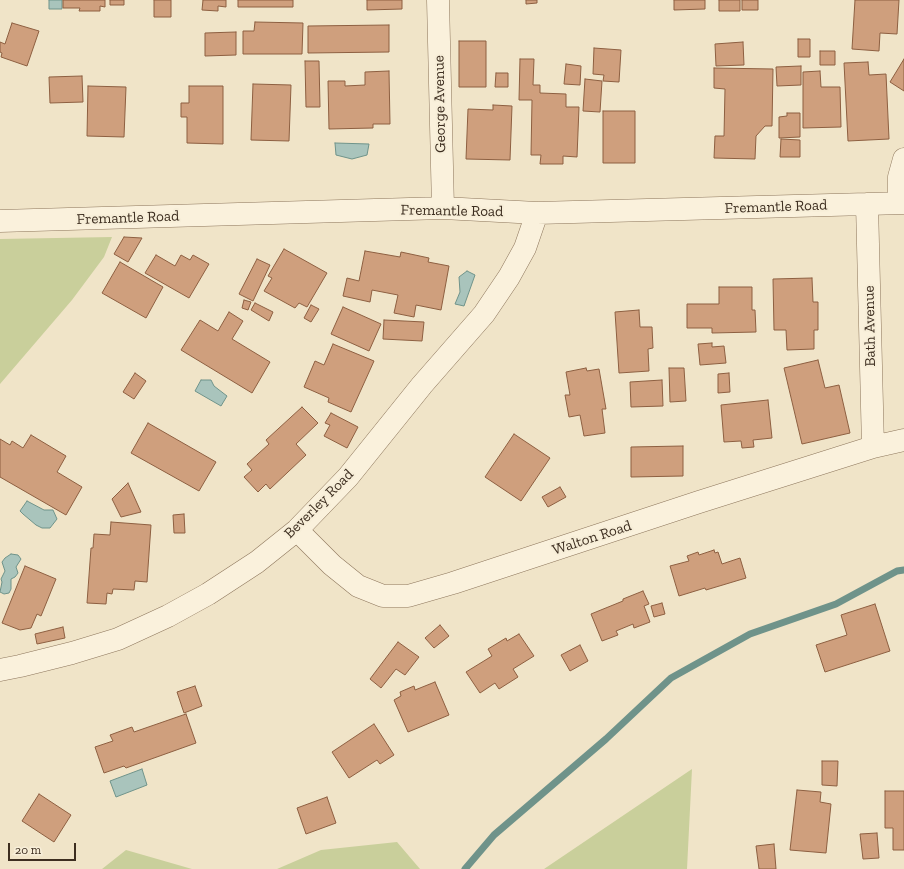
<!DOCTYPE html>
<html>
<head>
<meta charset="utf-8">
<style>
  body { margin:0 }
  #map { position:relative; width:904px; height:869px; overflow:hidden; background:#f0e4c8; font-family:"Zilla Slab",serif }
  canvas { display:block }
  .scale { position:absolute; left:8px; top:843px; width:68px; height:18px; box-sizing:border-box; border:2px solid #3d2e20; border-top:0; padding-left:5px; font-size:12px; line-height:14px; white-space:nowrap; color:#3d2e20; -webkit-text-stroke:3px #f7eed8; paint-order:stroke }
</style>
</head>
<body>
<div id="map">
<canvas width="904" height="869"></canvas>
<div class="scale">20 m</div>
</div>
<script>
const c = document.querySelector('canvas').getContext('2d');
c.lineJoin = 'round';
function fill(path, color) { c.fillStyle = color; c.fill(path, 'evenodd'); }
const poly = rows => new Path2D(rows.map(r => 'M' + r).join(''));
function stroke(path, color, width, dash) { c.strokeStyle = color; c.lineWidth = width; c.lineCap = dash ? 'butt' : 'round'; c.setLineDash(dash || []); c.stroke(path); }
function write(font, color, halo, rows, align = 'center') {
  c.font = font + ' "Zilla Slab",serif'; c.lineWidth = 4; c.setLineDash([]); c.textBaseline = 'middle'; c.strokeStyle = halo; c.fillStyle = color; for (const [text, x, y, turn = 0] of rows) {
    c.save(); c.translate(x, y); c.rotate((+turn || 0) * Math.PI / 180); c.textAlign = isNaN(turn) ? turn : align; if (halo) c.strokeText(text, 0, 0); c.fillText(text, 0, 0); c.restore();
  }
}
const green = poly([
  [112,237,104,257,72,300,0,384,0,239],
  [692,769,687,869,544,869],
  [397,842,420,869,277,869,321,850],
  [126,850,192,869,102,869]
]);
const water = poly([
  [49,0,62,0,62,9,49,9,49,0],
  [335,143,369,144,367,155,352,159,336,155,335,143],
  [467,271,475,275,464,306,455,304,460,292,459,277,467,271],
  [201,380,211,380,214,386,227,396,221,406,195,391,201,380],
  [27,501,44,510,53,510,57,519,50,528,42,528,36,525,23,514,20,511,27,501],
  [11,554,18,555,21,559,16,567,18,573,15,577,11,579,11,589,9,593,4,594,0,592,2,582,1,579,5,571,2,562,5,558,11,554],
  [142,769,147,785,116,797,110,781,142,769]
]);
const stream = poly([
  [465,869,494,835,606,739,671,678,750,634,836,604,897,571,904,570]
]);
const building = poly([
  [63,0,105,0,105,7,100,6,100,11,79,11,80,8,63,8,63,0],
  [110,0,124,0,124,5,110,5,110,0],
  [154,0,171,0,171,17,154,17,154,0],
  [203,0,226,0,226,7,218,6,218,11,202,10,203,0],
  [238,0,293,0,293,7,238,7,238,0],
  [367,0,402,0,402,9,367,10,367,0],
  [526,0,537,0,537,3,526,4,526,0],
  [674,0,705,0,705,9,674,10,674,0],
  [719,0,740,0,740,11,719,11,719,0],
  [742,0,758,0,758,10,742,10,742,0],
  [855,0,899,0,897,34,880,33,879,51,852,49,855,0],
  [255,22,303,23,302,54,243,54,243,31,254,31,255,22],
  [12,23,39,31,27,66,1,57,2,53,0,52,0,42,5,44,12,23],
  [389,25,389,52,308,53,308,26,389,25],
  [236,32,236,55,205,56,205,33,236,32],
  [798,39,810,39,810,57,798,57,798,39],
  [459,41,486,41,486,87,459,87,459,41],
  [743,42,744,65,716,66,715,44,743,42],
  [594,48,621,50,619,82,603,81,604,75,593,74,594,48],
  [820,51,835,51,835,65,820,65,820,51],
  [520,59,534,59,533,85,540,85,540,93,566,94,566,107,579,107,577,157,563,156,563,164,540,164,541,155,531,155,532,100,519,100,520,59],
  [904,59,904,91,890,82,904,59],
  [305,61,319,61,320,107,306,107,305,61],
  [868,62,869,75,886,74,889,139,848,141,844,63,868,62],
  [566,64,581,66,580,85,564,84,566,64],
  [801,66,801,85,777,86,776,67,801,66],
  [714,68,773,69,772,126,765,126,756,136,755,159,714,158,715,136,724,136,725,89,714,88,714,68],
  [389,71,390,124,373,124,373,128,329,129,328,81,345,81,345,86,365,85,365,72,389,71],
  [820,71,821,87,840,87,841,127,803,128,803,72,820,71],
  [496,73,508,73,508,87,495,87,496,73],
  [82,76,83,102,50,103,49,77,82,76],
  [585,79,602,81,600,112,583,111,585,79],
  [253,84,291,85,289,141,251,140,253,84],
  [88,86,126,87,124,137,87,136,88,86],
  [189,86,223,86,223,144,187,143,187,117,181,117,181,103,189,103,189,86],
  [493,105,512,106,510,160,466,159,468,109,493,110,493,105],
  [603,111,635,111,635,163,603,163,603,111],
  [787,113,800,113,800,137,779,138,779,117,787,116,787,113],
  [781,139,800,140,800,157,780,157,781,139],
  [124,237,142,238,128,262,114,254,124,237],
  [284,249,327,273,307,307,299,303,295,308,264,291,272,278,268,276,284,249],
  [365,251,400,257,401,252,429,258,428,262,449,266,441,310,416,305,414,317,394,313,398,295,372,290,370,302,343,296,347,278,359,281,365,251],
  [156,255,175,266,181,255,190,260,193,255,209,264,189,298,145,273,156,255],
  [257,259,270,265,253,301,239,294,257,259],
  [120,262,163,287,146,318,102,293,120,262],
  [812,278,813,302,818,302,818,330,814,330,814,349,787,350,786,330,774,330,773,279,812,278],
  [719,287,752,287,752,310,755,310,756,332,712,333,712,328,687,328,687,304,719,304,719,287],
  [244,300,251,302,248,310,242,308,244,300],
  [255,303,273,312,269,321,251,310,255,303],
  [311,305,319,309,311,322,304,318,311,305],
  [343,307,381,324,369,351,331,334,343,307],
  [639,310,640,327,652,327,653,348,648,349,649,371,619,373,615,312,639,310],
  [229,312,243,321,232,339,270,362,252,393,181,350,200,320,218,331,229,312],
  [384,320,424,322,422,341,383,339,384,320],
  [712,343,712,347,724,346,726,363,700,365,698,344,712,343],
  [333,344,374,361,351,412,328,402,329,398,304,387,315,361,324,365,333,344],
  [818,360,825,388,839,385,850,433,802,444,784,368,818,360],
  [586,368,587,371,599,369,606,409,602,409,605,433,584,436,580,415,569,417,565,395,570,395,566,372,586,368],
  [669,368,684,368,686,401,670,402,669,368],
  [135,373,146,381,134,399,123,392,135,373],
  [729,373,730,392,718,393,718,374,729,373],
  [662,380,663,406,631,407,630,382,662,380],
  [768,400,772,438,753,440,754,447,742,448,741,441,724,442,721,405,768,400],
  [302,407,318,423,296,444,306,455,270,489,266,484,258,492,244,477,252,470,247,464,269,444,266,440,302,407],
  [331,413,358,427,347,448,324,436,330,425,325,423,331,413],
  [148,423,216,462,199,491,131,453,148,423],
  [514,434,550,458,521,501,485,477,514,434],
  [31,435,66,456,57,472,82,487,66,515,0,477,0,439,10,445,12,441,23,448,31,435],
  [683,446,683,476,631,477,631,447,683,446],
  [128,483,141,512,121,517,112,499,128,483],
  [560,487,566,497,548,507,542,497,560,487],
  [184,514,185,533,174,533,173,515,184,514],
  [111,522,151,525,147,582,135,581,134,590,113,589,112,594,107,593,106,604,87,603,91,548,93,548,94,534,110,535,111,522],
  [714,550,715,553,718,552,722,564,740,558,746,578,706,590,705,588,679,596,670,566,689,561,687,556,698,552,699,555,714,550],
  [25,566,56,579,41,616,37,614,31,628,20,630,2,623,25,566],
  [643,591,649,604,644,606,650,622,634,628,633,624,616,631,618,635,602,641,591,614,623,601,623,599,643,591],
  [662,603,665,614,654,617,651,606,662,603],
  [875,604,890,651,825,672,816,645,847,635,841,615,875,604],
  [440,625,449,636,434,648,425,638,440,625],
  [63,627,65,638,37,644,35,634,63,627],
  [519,634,534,656,513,669,518,677,499,689,495,683,480,693,466,672,492,656,488,649,506,638,507,641,519,634],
  [398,642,419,657,405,675,396,669,381,688,370,679,398,642],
  [580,645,588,661,570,671,561,655,580,645],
  [435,682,449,715,408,732,394,700,401,696,400,692,414,686,415,690,435,682],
  [195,686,202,706,184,713,177,692,195,686],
  [186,714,196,743,126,768,124,766,104,773,95,747,113,741,110,735,132,727,134,732,186,714],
  [374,724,394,755,380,764,377,760,349,778,332,752,374,724],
  [822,761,838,761,837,786,822,785,822,761],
  [797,790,821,792,820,802,831,804,826,853,790,850,797,790],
  [885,791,904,791,904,850,893,850,893,828,885,828,885,791],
  [39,794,71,815,54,842,22,821,39,794],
  [327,797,336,823,306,834,297,808,327,797],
  [877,833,879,858,863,859,860,834,877,833],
  [774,844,776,869,759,869,756,846,774,844]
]);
const street = poly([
  [438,0,443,208],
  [899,203,899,177,904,159],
  [867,204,873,447],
  [0,221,443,208,537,213,904,203],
  [297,530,332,565,358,586,383,596,408,596,453,583,699,502,873,447,904,440],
  [0,670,20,666,72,653,118,639,168,616,208,594,257,562,297,530,348,477,422,385,484,314,509,277,525,248,537,213]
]);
const streetNames = [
  ["George Avenue",440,104,-91],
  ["Fremantle Road",776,207,-2],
  ["Fremantle Road",452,211,1],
  ["Fremantle Road",128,218,-2],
  ["Bath Avenue",870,326,-91],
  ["Beverley Road",319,504,-45],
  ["Walton Road",592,538,-18]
];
fill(green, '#c9cf9b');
fill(water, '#a9c4bc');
stroke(water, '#6f938a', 1);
stroke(stream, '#6f938a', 7);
fill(building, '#cf9f7d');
stroke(building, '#8d5f41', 1);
stroke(street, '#8d765c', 23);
stroke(street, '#faf1dc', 22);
write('15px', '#3d2e20', '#f7eed8', streetNames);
</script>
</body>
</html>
